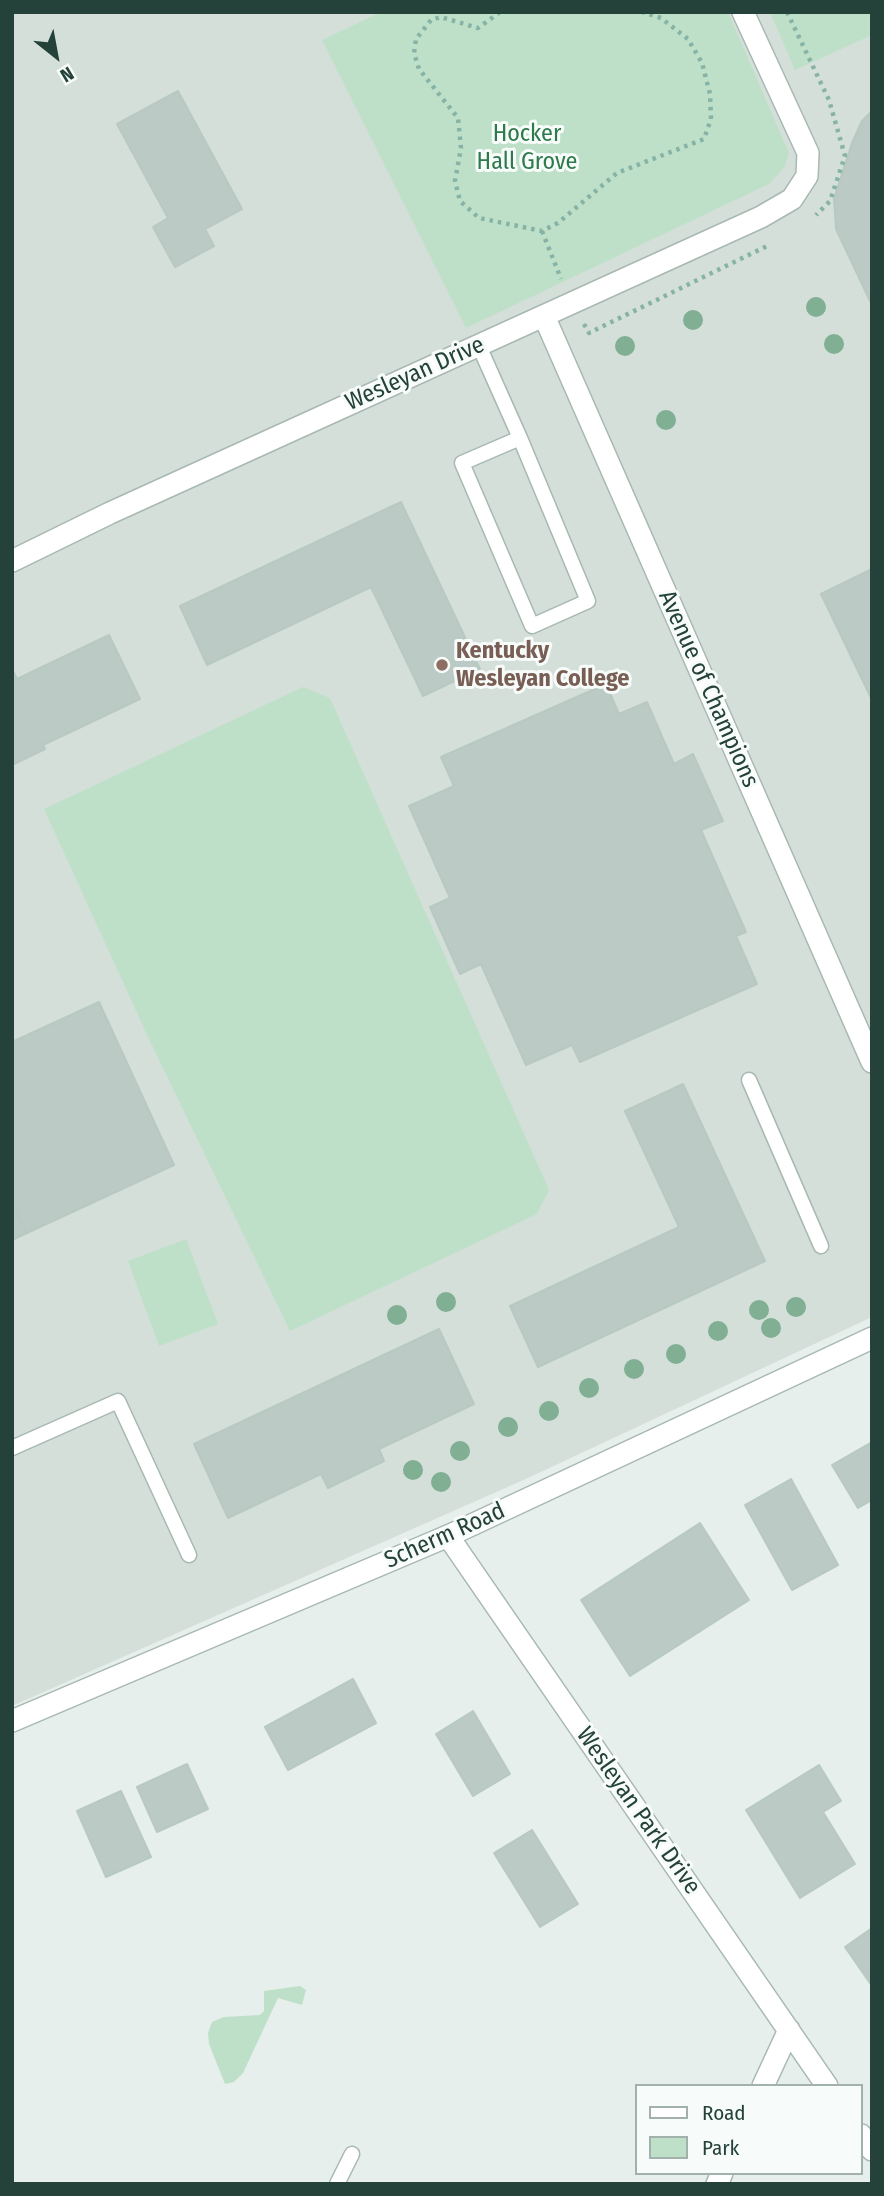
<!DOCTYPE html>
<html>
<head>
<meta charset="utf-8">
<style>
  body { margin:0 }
  #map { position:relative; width:884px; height:2196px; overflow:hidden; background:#e6efeb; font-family:"Fira Sans Condensed",sans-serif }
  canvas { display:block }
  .frame { position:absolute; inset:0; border:14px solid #24423a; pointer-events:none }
  .legend { position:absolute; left:635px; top:2084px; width:228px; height:91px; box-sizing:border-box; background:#f7fbf9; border:2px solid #a3b1ad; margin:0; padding:9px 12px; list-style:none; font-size:21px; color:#24423a }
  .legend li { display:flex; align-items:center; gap:14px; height:35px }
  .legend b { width:35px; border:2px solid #a3b1ad }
  .north { position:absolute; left:21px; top:21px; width:70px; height:70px; -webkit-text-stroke:5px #f7fbf9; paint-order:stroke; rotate:149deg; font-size:19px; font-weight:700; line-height:28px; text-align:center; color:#24423a }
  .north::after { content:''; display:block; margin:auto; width:24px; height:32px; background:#24423a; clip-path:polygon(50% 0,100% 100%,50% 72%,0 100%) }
</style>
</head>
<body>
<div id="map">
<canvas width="884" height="2196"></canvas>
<div class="frame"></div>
<ul class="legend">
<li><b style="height:9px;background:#fff"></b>Road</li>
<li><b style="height:19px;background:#bfe0c8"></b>Park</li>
</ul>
<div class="north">N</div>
</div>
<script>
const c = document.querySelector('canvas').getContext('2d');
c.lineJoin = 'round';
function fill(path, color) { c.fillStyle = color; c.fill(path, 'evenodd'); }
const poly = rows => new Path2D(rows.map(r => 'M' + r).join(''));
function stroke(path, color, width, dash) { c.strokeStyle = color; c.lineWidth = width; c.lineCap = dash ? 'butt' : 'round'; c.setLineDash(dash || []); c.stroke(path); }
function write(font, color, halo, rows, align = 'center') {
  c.font = font + ' "Fira Sans Condensed",sans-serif'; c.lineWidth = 6; c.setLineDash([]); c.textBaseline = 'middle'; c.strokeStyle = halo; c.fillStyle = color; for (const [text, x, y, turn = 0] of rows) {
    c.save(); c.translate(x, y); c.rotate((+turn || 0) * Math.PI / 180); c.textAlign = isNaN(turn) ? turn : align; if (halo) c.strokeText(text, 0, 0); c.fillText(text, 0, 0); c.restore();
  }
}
const built = poly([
  [12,12,872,12,872,1317,528,1478,12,1706]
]);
const green = poly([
  [381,12,728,12,789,153,784,168,769,184,466,328,322,40],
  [770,12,872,12,872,35,795,70],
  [303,687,330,698,549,1190,537,1214,290,1331,148,1037,44,809],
  [186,1239,218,1324,159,1346,128,1261],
  [300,1986,306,1990,302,2005,278,1998,243,2073,234,2082,225,2084,209,2044,208,2033,212,2022,224,2017,260,2015,264,2011,264,1991]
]);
const building = poly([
  [178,91,242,209,205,229,214,246,175,267,153,227,168,218,117,124,178,91],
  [872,111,872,300,870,301,836,229,834,199,852,143,862,121,872,111],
  [401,502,480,669,423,696,371,587,207,665,180,606,401,502],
  [872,569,872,700,821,594,872,569],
  [109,635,140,699,43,745,45,749,12,765,12,669,17,679,109,635],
  [606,684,619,714,647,702,674,764,693,754,723,821,701,830,746,932,736,936,757,984,580,1062,572,1045,526,1065,481,964,460,974,430,907,450,898,409,806,454,786,441,757,606,684],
  [99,1002,174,1165,27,1233,12,1201,12,1042,99,1002],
  [683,1084,765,1261,538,1367,510,1306,679,1227,625,1111,683,1084],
  [12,1201,27,1233,12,1240,12,1201],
  [439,1329,474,1404,379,1449,384,1461,328,1488,321,1474,228,1518,194,1444,439,1329],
  [872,1442,872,1500,858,1508,832,1465,872,1442],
  [791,1479,838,1565,792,1590,745,1505,791,1479],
  [700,1523,749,1600,630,1676,581,1600,700,1523],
  [353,1679,376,1723,288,1770,265,1727,353,1679],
  [473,1711,510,1774,473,1796,436,1734,473,1711],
  [187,1764,208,1809,157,1832,137,1787,187,1764],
  [819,1765,841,1801,823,1812,855,1864,800,1898,746,1810,819,1765],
  [121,1791,151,1857,106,1877,77,1811,121,1791],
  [532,1830,578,1904,540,1927,494,1853,532,1830],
  [872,1928,872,1986,845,1947,872,1928]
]);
const path = poly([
  [500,12,478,28,441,17,431,20,416,39,414,53,419,69,458,118,461,148,455,181,460,201,479,218,542,231,558,223,617,173,704,139,711,119,710,94,702,63,688,39,661,18,642,12],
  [787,12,829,100,845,156,830,201,816,215],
  [542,231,561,279],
  [584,324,589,333,767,246]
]);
const service = poly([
  [479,346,520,438,588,601,532,626,462,463,520,438],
  [749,1080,821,1246],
  [12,1448,118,1401,189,1555],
  [337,2184,352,2154]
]);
const minor = poly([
  [544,316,872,1062],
  [12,561,110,513,761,217,792,199,807,176,808,153,743,12],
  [448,1536,827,2086],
  [763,2086,789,2030],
  [861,2135,872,2150],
  [717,2184,722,2173]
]);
const tertiary = poly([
  [12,1721,448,1536,872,1338]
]);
const trees = [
  [816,307],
  [693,320],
  [834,344],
  [625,346],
  [666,420],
  [446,1302],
  [796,1307],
  [759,1310],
  [397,1315],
  [771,1328],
  [718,1331],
  [676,1354],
  [634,1369],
  [589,1388],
  [549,1411],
  [508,1427],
  [460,1451],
  [413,1470],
  [441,1482]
];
const markers = [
  [442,665,7,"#8d6e63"]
];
const parkNames = [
  ["Hocker",527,134],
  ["Hall Grove",527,162]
];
const streetNames = [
  ["Wesleyan Drive",415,374,-24],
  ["Avenue of Champions",708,689,66],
  ["Scherm Road",445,1536,-24],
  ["Wesleyan Park Drive",638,1811,55]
];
const educationNames = [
  ["Kentucky",456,651],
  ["Wesleyan College",456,679]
];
fill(built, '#d4dfda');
fill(green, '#bfe0c8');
fill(building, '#bbcac4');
stroke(building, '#b8c9c2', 2);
stroke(service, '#a8b8b2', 17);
stroke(minor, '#a8b8b2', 24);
stroke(tertiary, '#a8b8b2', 24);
stroke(path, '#86b3a5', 4.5, [3.5, 5]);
stroke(service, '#fff', 14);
stroke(minor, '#fff', 21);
stroke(tertiary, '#fff', 21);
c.fillStyle = '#80af93';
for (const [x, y] of trees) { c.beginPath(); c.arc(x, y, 10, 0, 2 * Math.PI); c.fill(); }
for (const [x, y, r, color] of markers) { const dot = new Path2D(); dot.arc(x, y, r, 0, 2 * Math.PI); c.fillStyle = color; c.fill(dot); stroke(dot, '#f7fbf9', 2.5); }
write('24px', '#2d7a4b', '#f7fbf9', parkNames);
write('24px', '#24423a', '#f7fbf9', streetNames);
write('bold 24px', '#785e54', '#f7fbf9', educationNames, 'left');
</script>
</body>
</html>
